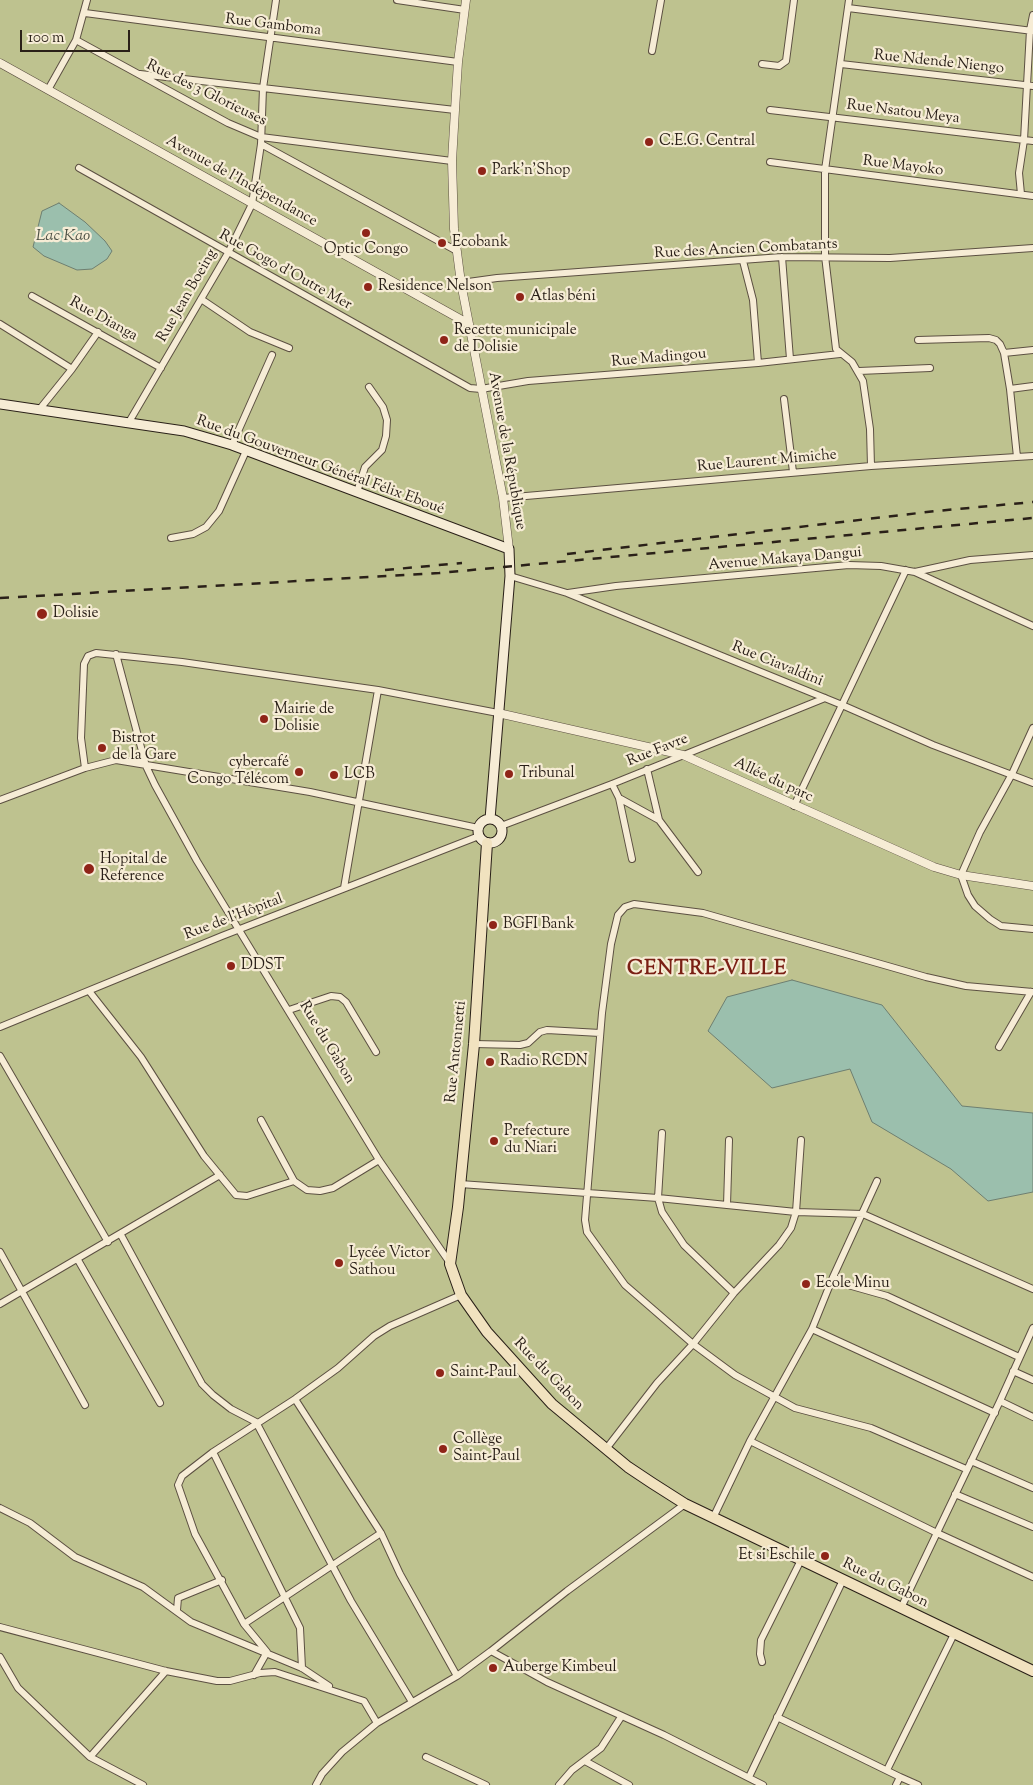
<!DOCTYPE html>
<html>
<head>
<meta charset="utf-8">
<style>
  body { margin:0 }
  #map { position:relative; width:1033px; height:1785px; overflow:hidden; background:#f1e2bf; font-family:"Sorts Mill Goudy",serif }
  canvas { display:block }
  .scale { position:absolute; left:20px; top:30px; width:110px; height:22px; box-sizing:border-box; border:2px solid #2a2018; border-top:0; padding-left:6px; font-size:15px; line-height:18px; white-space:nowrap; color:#2a2018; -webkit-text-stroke:4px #f6ecd5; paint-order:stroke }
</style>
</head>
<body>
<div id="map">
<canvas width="1033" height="1785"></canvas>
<div class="scale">100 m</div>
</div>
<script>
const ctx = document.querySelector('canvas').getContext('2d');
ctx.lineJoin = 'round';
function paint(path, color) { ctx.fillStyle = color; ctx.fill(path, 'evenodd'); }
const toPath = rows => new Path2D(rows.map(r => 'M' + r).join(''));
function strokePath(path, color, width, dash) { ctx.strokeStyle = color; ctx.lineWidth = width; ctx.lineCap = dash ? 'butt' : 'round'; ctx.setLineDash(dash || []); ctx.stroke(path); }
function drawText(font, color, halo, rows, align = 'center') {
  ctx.font = font + ' "Sorts Mill Goudy",serif'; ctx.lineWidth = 4.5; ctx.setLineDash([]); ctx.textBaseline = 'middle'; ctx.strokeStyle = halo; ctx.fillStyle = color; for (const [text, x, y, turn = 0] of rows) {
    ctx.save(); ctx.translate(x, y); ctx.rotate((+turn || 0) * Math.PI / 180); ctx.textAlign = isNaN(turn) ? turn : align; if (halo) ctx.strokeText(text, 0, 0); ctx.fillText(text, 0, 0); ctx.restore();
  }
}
const green = toPath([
  [0,0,1033,0,1033,1785,0,1785]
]);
const water = toPath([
  [59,203,85,222,105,241,112,251,107,259,92,269,77,270,44,256,33,247,42,211,59,203],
  [792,980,882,1005,962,1106,1033,1113,1033,1192,988,1201,951,1169,872,1122,850,1069,772,1088,708,1031,727,997,792,980]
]);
const minor = toPath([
  [397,0,465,10],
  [849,0,825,170,825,256,836,349,852,362,863,381,870,429,871,466],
  [848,8,1033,31],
  [85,13,458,62],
  [76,40,228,123,261,137,452,161],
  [652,51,661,0],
  [762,64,779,66,786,61,794,0],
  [841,64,1033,86],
  [140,74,455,110],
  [49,88,76,40,87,0],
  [770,110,1033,141],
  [261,144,457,251],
  [770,162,1033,196],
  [79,168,470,388,481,389,528,381,758,363,840,354],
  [1021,194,1019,173,1024,140,1030,30,1033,15],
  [782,257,790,359],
  [743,261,753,300,758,363],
  [461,283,497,278,782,257,890,258,1033,248],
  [32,296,161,368],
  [201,299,250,332,289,348],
  [0,324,72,369],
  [918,340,989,338,996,340,1000,344,1004,353],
  [859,371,930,368],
  [1010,389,1033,386],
  [784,399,793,472],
  [39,410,72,369,98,332],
  [129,422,228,253,252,204,261,144,263,88,276,0],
  [232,445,272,355],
  [1017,457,1010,389,1004,353,1033,350],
  [357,492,365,467,382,450,386,436,387,420,383,407,369,387],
  [503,498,871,466,1033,456],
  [171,538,193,534,206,527,219,511,246,451],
  [915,572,1033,626],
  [510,576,567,593,842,705,933,745,1033,783],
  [568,593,616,586,849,565,881,566,915,572,970,560,1033,555],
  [116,654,146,766,155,785,197,861,379,1160,450,1263],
  [1033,728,1012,774,980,832,961,875,968,895,975,906,990,919,1001,926,1033,929],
  [85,768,81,738,84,664,88,656,96,653,182,662,378,690,498,713],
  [647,769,659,820,698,872],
  [612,784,619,798,659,820],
  [619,798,632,859],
  [0,800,85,768,116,760,310,792,478,828],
  [794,806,906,570],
  [501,826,612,784,825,698],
  [344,888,378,690],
  [89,991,141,1057,204,1156,236,1195,247,1196,294,1181,307,1190,320,1191,333,1188,379,1160],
  [289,1010,331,996,340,997,346,1002,376,1052],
  [0,1027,222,936,479,836],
  [474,1044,520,1045,528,1043,540,1032,547,1030,600,1033],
  [999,1047,1031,992],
  [0,1056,108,1242],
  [261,1120,294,1181],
  [662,1133,658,1198,662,1212,684,1245,734,1293],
  [801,1140,796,1212,791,1228,779,1245,734,1293,693,1344,735,1375,795,1408,871,1428,966,1469],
  [460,1184,658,1198,796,1212,863,1214,1033,1289],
  [727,1205,729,1140],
  [121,1235,202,1384,213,1395,231,1409,256,1422,351,1601,412,1702],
  [0,1252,85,1405],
  [78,1260,160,1403],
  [833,1277,848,1285,887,1296,1019,1357],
  [0,1304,220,1175],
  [812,1329,995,1413],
  [1013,1371,1033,1380],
  [295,1399,381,1533,400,1574,457,1676],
  [1000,1401,1033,1417],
  [750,1441,937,1533,1033,1577],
  [606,1449,657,1383,693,1344,625,1285,587,1232,585,1220,602,1013,611,944,618,915,625,907,634,904,703,913,926,977,966,986,1033,992],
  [213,1452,300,1628,302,1668],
  [971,1461,1033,1488],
  [955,1494,1033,1527],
  [0,1508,30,1523,75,1557,143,1587,191,1622,302,1668,329,1686],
  [713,1518,750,1441,812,1329,833,1277,877,1181],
  [901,1608,1000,1401,1033,1328],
  [177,1610,178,1598,222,1580],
  [244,1624,195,1534,178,1485,182,1476,213,1452,295,1399,338,1368,374,1336,390,1326,461,1295],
  [0,1627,166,1671,217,1681,230,1681,260,1673,275,1672,364,1701,377,1723,457,1676,491,1651,547,1682,664,1735,763,1785],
  [491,1651,567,1591,685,1504],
  [0,1657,18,1688,90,1757,143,1785],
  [762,1662,760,1654,761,1640,801,1560],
  [254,1675,267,1652,244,1624,381,1533],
  [777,1717,900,1777],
  [90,1757,166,1671],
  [426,1757,486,1785],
  [585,1761,629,1785],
  [887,1770,954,1634],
  [749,1777,843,1580],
  [316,1785,322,1774,342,1752,377,1723],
  [559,1785,572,1770,601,1748,621,1717],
  [896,1785,900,1777,918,1785]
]);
const tertiary = toPath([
  [466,0,458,62,455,110,452,161,454,229,461,283,503,498,509,549],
  [0,63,469,324],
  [498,713,683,755,934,867,961,875,1033,886]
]);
const secondary = toPath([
  [0,404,184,431,232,445,509,549,510,576,490,819],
  '478 831a12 12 0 1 1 24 0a12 12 0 1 1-24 0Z'
]);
const trunk = toPath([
  [487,843,474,1044,458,1207,450,1264,461,1295,487,1332,552,1404,628,1467,652,1483,685,1504,1033,1671]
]);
const rail = toPath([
  [567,554,936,511,1033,502],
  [385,570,462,563],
  [0,598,439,573,1033,518]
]);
const markers = [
  [649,142,5,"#8f2418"],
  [482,171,5,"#8f2418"],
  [366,233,5,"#8f2418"],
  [442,243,5,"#8f2418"],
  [368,287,5,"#8f2418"],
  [520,297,5,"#8f2418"],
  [444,340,5,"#8f2418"],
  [42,614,6,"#8f2418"],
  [264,719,5,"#8f2418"],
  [102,748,5,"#8f2418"],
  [299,772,5,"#8f2418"],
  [509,774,5,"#8f2418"],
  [334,775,5,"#8f2418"],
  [89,869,6,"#8f2418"],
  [493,925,5,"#8f2418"],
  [231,966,5,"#8f2418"],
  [490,1062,5,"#8f2418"],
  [494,1141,5,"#8f2418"],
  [339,1263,5,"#8f2418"],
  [806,1284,5,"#8f2418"],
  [440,1373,5,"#8f2418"],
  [443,1449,5,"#8f2418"],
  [825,1556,5,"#8f2418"],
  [493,1668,5,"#8f2418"]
];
const streetNames = [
  ["Rue Gamboma",273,26,7],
  ["Rue Ndende Niengo",939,63,6],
  ["Rue des 3 Glorieuses",206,94,26],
  ["Rue Nsatou Meya",903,113,7],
  ["Rue Mayoko",903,167,7],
  ["Avenue de l'Indépendance",241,182,29],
  ["Rue des Ancien Combatants",746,250,-3],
  ["Rue Gogo d'Outre Mer",285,271,29],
  ["Rue Jean Boeing",188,296,-60],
  ["Rue Dianga",103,320,29],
  ["Rue Madingou",659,359,-5],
  ["Avenue de la République",506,451,80],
  ["Rue Laurent Mimiche",767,462,-5],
  ["Rue du Gouverneur Général Félix Eboué",320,466,20],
  ["Avenue Makaya Dangui",785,560,-5],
  ["Rue Ciavaldini",777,665,22],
  ["Rue Favre",658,751,-22],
  ["Allée du parc",773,781,25],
  ["Rue de l'Hôpital",234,918,-21],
  ["Rue du Gabon",326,1043,59],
  ["Rue Antonnetti",457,1052,-84],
  ["Rue du Gabon",548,1375,46],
  ["Rue du Gabon",885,1584,26]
];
const poiNames = [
  ["C.E.G. Central",659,142],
  ["Park'n'Shop",492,171],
  ["Ecobank",452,243],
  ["Optic Congo",366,250,"center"],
  ["Residence Nelson",378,287],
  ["Atlas béni",530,297],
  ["Recette municipale",454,331],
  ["de Dolisie",454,348],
  ["Dolisie",53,614],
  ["Mairie de",274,710],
  ["Dolisie",274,727],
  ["Bistrot",112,739],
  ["de la Gare",112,756],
  ["cybercafé",289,763,"right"],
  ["Congo Télécom",289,780,"right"],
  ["Tribunal",519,774],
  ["LCB",344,775],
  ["Hopital de",100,860],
  ["Reference",100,877],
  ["BGFI Bank",503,925],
  ["DDST",241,966],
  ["Radio RCDN",500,1062],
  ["Prefecture",504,1132],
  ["du Niari",504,1149],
  ["Lycée Victor",349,1254],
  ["Sathou",349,1271],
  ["Ecole Minu",816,1284],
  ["Saint-Paul",450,1373],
  ["Collège",453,1440],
  ["Saint-Paul",453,1457],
  ["Et si Eschile",815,1556,"right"],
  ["Auberge Kimbeul",503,1668]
];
const waterNames = [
  ["Lac Kao",63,237]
];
const districtNames = [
  ["CENTRE-VILLE",707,971]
];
paint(green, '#bec28f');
paint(water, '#9bbfad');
strokePath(water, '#6e7f71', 1);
strokePath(minor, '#5c5042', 8);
strokePath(tertiary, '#5c5042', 9);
strokePath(secondary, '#2a2018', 11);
strokePath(trunk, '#2a2018', 12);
strokePath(minor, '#f6ecd5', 6);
strokePath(tertiary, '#f6ecd5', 8);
strokePath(secondary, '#f6ecd5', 9);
strokePath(trunk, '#f1e2bf', 10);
strokePath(rail, '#2a2018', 2.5, [9, 9]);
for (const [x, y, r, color] of markers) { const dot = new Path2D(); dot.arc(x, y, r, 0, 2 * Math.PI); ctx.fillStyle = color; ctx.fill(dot); strokePath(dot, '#f6ecd5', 2); }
drawText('15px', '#2a2018', '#f6ecd5', streetNames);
drawText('15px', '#2a2018', '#f6ecd5', poiNames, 'left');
drawText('italic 16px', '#4c5045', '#f6ecd5', waterNames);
ctx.letterSpacing = '1px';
drawText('bold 20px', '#7a1f14', '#f6ecd5', districtNames);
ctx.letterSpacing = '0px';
</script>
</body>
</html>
